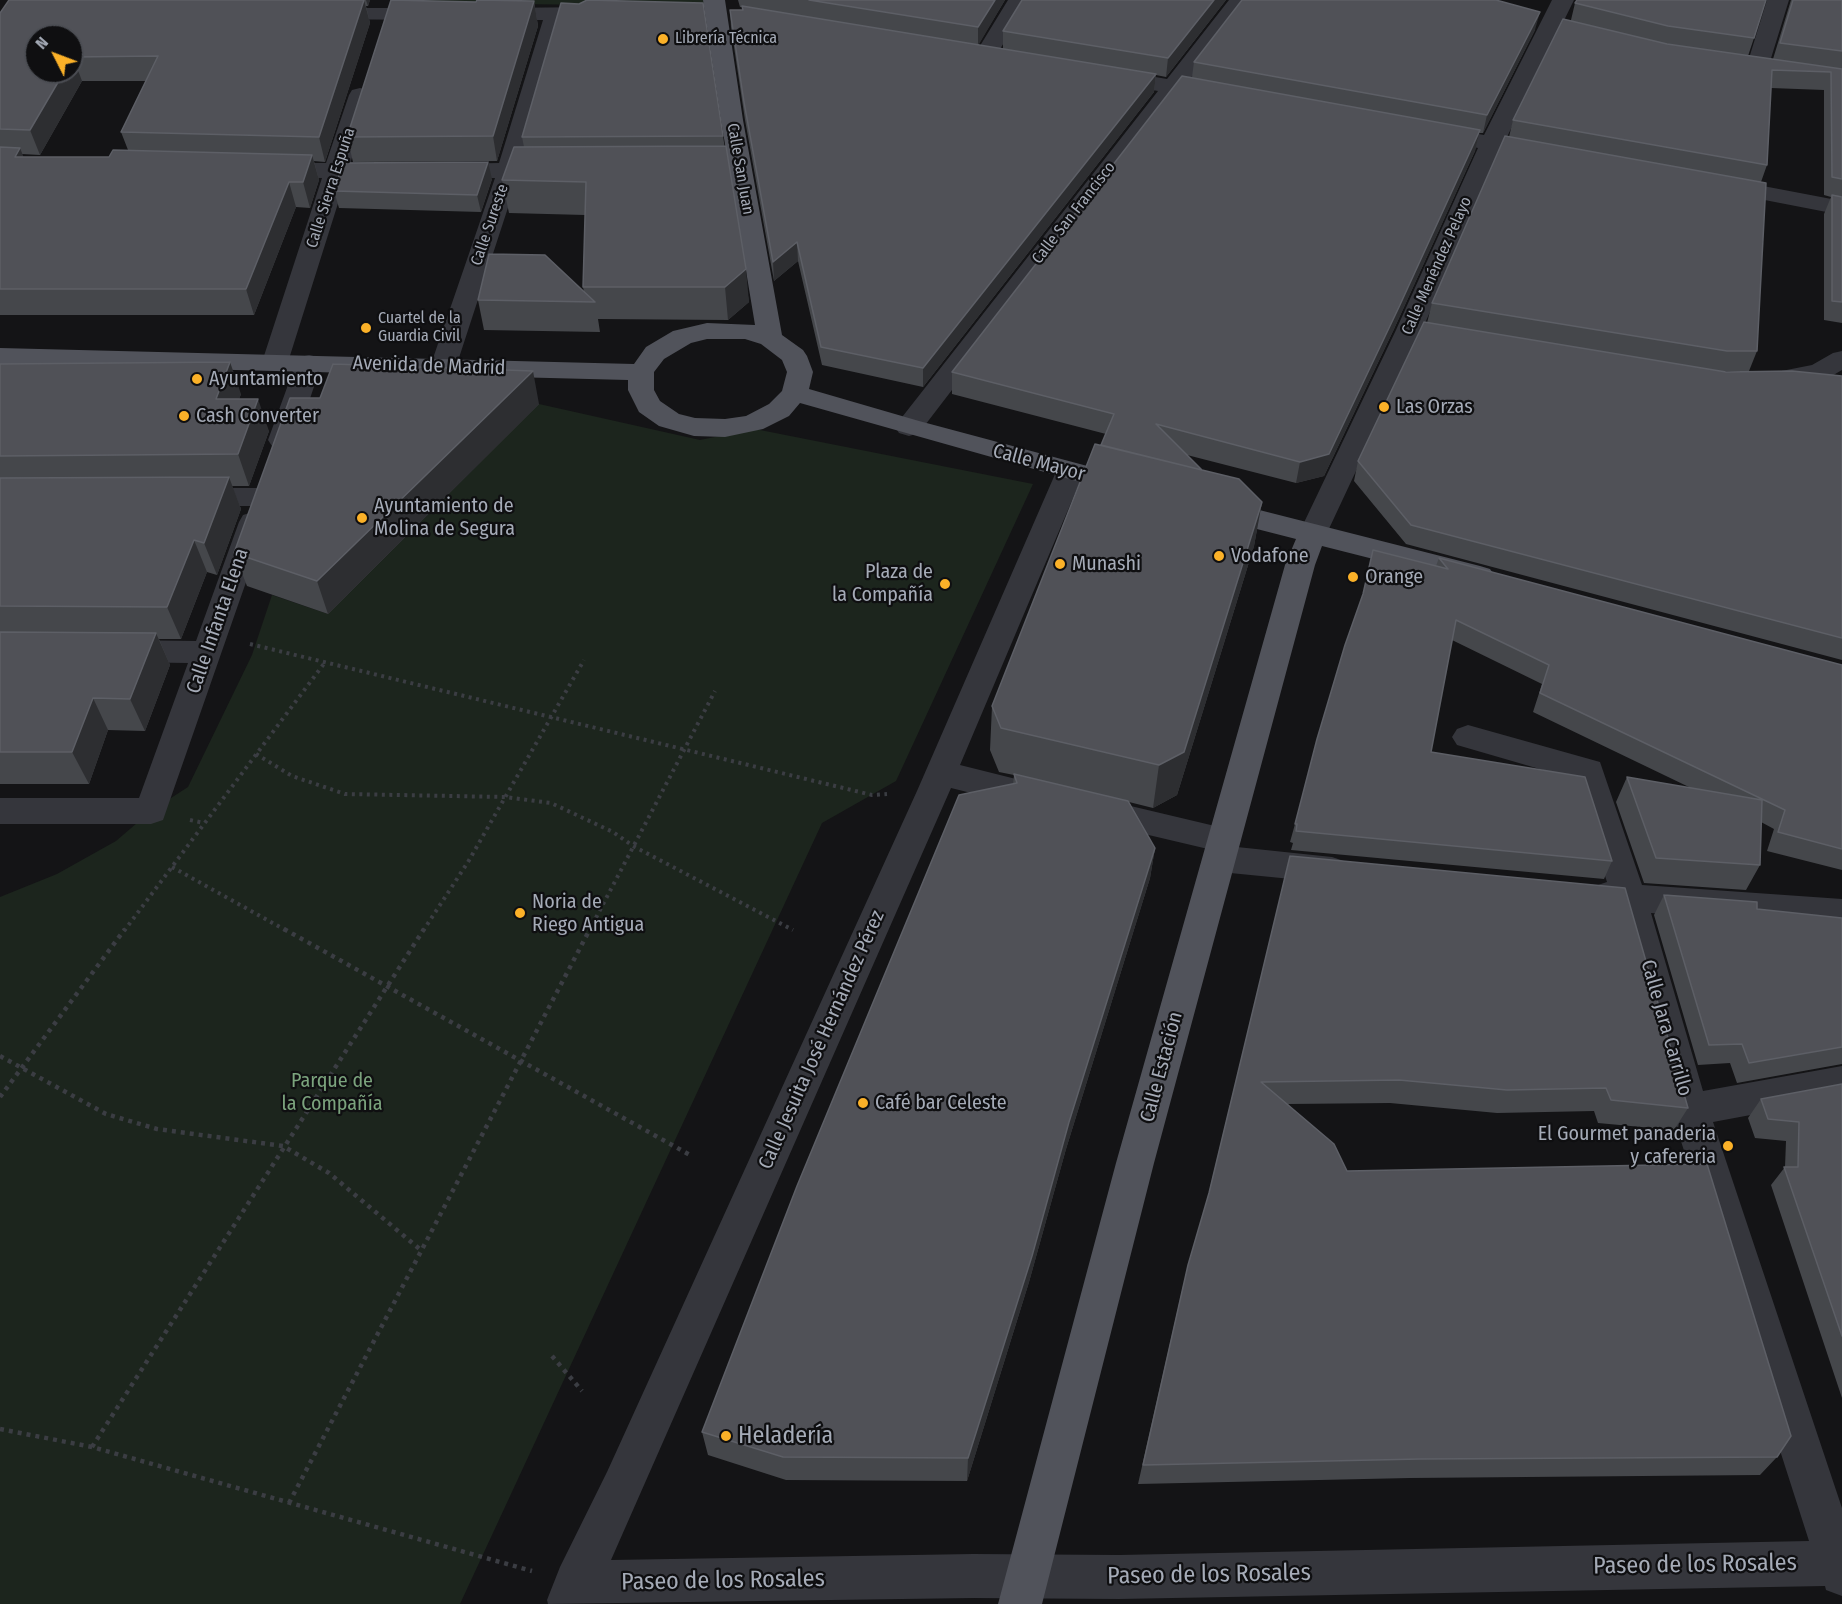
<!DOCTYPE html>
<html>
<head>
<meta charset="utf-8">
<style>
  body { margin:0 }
  #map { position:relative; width:1842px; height:1604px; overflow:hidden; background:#141416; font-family:"Fira Sans Condensed",sans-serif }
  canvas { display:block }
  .north { position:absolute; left:24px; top:24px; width:60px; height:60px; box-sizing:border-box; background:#0f0f11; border:2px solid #4b4d53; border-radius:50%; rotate:312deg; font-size:16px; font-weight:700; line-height:24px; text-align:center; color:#a5abb7 }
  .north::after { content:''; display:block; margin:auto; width:21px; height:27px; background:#fbb128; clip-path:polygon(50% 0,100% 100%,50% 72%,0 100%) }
</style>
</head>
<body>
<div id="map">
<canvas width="1842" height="1604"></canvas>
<div class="north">N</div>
</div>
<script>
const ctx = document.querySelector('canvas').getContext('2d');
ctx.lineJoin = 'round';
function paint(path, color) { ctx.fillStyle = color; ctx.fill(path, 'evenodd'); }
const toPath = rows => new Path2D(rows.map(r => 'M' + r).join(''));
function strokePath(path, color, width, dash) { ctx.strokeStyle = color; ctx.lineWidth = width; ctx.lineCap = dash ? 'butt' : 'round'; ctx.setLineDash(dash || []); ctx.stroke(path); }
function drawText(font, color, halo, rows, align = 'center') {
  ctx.font = font + ' "Fira Sans Condensed",sans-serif'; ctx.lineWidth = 4.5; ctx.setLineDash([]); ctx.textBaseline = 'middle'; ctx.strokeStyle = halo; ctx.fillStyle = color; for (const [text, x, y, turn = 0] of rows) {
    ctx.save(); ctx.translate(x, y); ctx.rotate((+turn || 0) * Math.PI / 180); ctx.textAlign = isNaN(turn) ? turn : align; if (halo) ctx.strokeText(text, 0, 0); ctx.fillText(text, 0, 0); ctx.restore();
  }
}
const green = toPath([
  [413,0,707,0,708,6,411,3],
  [539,404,700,440,755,429,1033,484,896,781,822,823,460,1604,0,1604,0,897,57,874,116,841,151,811,188,787,252,655,272,595,328,614]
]);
const pathFar1 = toPath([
  [250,644,872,795,887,794],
  [256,754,292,776,345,794,505,797,551,803,613,832,633,846,793,930],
  [190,820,204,823],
  [172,867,287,931],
  [124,931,326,661],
  [423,931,468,862,584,660],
  [589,931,715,691]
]);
const path = toPath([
  [284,929,690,1155],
  [0,1056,106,1114,157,1129,283,1146,329,1173,422,1251],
  [0,1097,125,929],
  [552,1356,582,1391],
  [0,1429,92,1447,532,1571],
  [92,1447,424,929],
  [289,1503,590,929]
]);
const minor = toPath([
  [1008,0,1030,0,994,59,986,61,978,59,975,54,1008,0],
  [1229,0,1251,0,1187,83,1226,90,1229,95,1226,100,1218,102,1178,95,919,433,909,436,899,433,895,427,899,421,1158,91,1101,81,1098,76,1101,71,1109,69,1167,79,1229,0],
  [1552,0,1574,0,1506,139,1554,148,1558,153,1554,158,1546,160,1500,152,1422,330,1327,533,1323,540,1313,543,1303,540,1299,533,1396,330,1478,148,1426,138,1422,133,1426,128,1434,126,1484,135,1552,0],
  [1767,0,1789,0,1768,68,1765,73,1757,75,1749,73,1746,68,1767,0],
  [601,7,609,8,612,13,609,18,564,20,523,163,549,163,557,165,561,170,557,175,549,177,518,177,456,367,452,373,443,375,434,373,430,367,495,178,445,178,437,176,433,171,437,166,445,164,499,163,543,20,491,20,483,19,480,14,483,9,491,8,601,7],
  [323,8,430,8,438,9,441,14,438,19,430,20,315,19,312,14,315,9,323,8],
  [360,88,368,90,371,95,350,164,384,164,392,166,396,171,392,176,384,178,346,178,288,362,284,368,275,370,266,368,262,362,322,178,271,177,263,175,259,170,263,165,271,163,326,163,349,95,352,90,360,88],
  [1721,178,1842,201,1842,215,1713,190,1709,185,1713,180,1721,178],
  [1842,351,1842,370,1830,377,1780,389,1761,387,1757,381,1761,375,1812,365,1833,353,1842,351],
  [309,355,318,357,322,363,296,440,292,446,282,449,272,446,268,440,296,363,300,357,309,355],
  [1070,463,1080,466,1084,472,960,765,1056,789,1060,798,1056,807,1044,811,951,788,611,1560,973,1554,1119,1555,1809,1541,1671,1110,1615,910,1595,906,1590,896,1595,886,1607,882,1574,779,1457,745,1452,737,1457,729,1468,725,1600,762,1642,885,1842,899,1842,927,1651,913,1703,1091,1842,1066,1842,1098,1713,1122,1842,1508,1842,1596,1826,1590,1825,1586,1119,1599,973,1598,548,1604,547,1600,560,1567,607,1472,917,791,1056,472,1060,466,1070,463],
  [191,488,262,488,272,490,276,497,272,504,262,506,191,506,181,504,177,497,181,490,191,488],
  [253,512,263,515,267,522,163,820,151,824,0,824,0,798,139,798,188,663,119,662,108,659,104,651,108,643,119,640,196,641,239,522,243,515,253,512],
  [1097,798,1236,831,1241,840,1237,847,1332,857,1344,861,1349,870,1344,879,1332,883,1220,872,1208,868,1203,859,1208,849,1085,820,1080,811,1085,802,1097,798]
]);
const major = toPath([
  [703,0,725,0,743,120,782,335,803,350,807,356,813,372,809,389,919,421,1136,479,1140,486,1136,493,1126,495,800,403,789,416,763,429,725,437,694,436,659,426,639,412,628,390,628,380,0,364,0,348,634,364,646,347,673,331,707,323,755,325,721,120,703,0],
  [707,339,745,339,761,344,782,360,787,372,782,391,769,404,746,416,725,419,695,418,679,414,660,401,654,390,654,372,664,359,691,343,707,339],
  [1216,499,1480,566,1490,569,1495,576,1490,583,1480,586,1322,546,1315,565,1154,1163,1042,1604,998,1604,1116,1163,1285,565,1296,539,1206,516,1202,509,1206,502,1216,499]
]);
const wall = toPath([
  [9,0,370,0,368,6,366,6,370,23,325,162,314,161,319,180,310,208,296,207,254,315,0,315,0,13],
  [82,81,146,81,121,132,128,150,109,157,23,157,22,154,40,155],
  [738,0,1005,0,978,45,1003,49,1003,31,1226,0,1166,77,1156,75,1154,92,923,387,822,365,798,261,774,281,745,120,731,27,730,10,742,10,742,7,740,7],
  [1791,0,1842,0,1842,323,1824,320,1824,214,1831,197,1824,195,1824,90,1771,88,1767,165,1761,182,1757,351,1749,371,1719,371,1726,372,1842,376,1842,660,1406,544,1354,481,1358,461,1427,323,1432,303,1509,137,1513,120,1571,20,1575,3,1754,38,1748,56,1773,59],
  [534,1,538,26,497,161,353,162,347,137,476,2],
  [1535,30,1483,133,1479,133,1475,151,1394,329,1324,476,1296,483,1187,455,1202,470,1262,502,1254,546,1177,795,1153,808,1129,802,1155,848,1150,878,1066,1149,1029,1282,967,1481,786,1480,708,1455,702,1432,1013,784,1014,775,999,772,990,750,992,706,1106,434,952,394,952,372,1192,77,1194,62],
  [723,136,749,302,728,320,598,319,600,332,484,330,478,300,584,292,583,287,585,215,509,213,502,180,524,147,522,137],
  [492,179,481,212,339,208,334,191],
  [0,364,241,394,239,399,269,431,249,486,232,486,241,509,217,575,207,572,181,639,159,639,170,665,145,731,108,730,89,784,0,784],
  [320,398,539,404,328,614,247,586,234,553],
  [1439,558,1842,665,1842,870,1767,851,1774,829,1761,822,1760,865,1746,890,1644,883,1616,802,1627,777,1691,788,1533,712,1542,684,1452,640,1431,752,1612,861,1604,879,1291,850,1293,843,1290,842,1295,824,1436,566],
  [1290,856,1688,1108,1674,1130,1598,1123,1594,1111,1497,1113,1390,1103,1288,1104,1347,1171,1777,1457,1760,1475,1410,1478,1138,1484,1183,1286,1208,1196],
  [1664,895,1757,909,1842,918,1842,1064,1737,1083,1730,1063,1698,1065,1654,915],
  [1842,1084,1842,1398,1771,1185,1785,1167,1786,1141,1755,1138,1748,1118,1761,1099]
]);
const shadedWall = toPath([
  [364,0,370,23,325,162,319,137],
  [366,0,370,0,368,6],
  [995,0,1005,0,978,46,978,27],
  [1214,0,1226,0,1166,77,1168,58],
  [534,1,538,26,497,161,493,136],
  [1540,12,1535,30,1483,133,1487,115],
  [73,57,82,81,40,155,30,130,64,72,72,72,72,58],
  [1156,74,1154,92,923,387,923,368],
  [1480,130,1475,151,1394,329,1324,476,1296,483,1300,462],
  [20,148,30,173,15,157],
  [312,155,319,180,310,208,303,182],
  [488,162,492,179,481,212,477,195],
  [289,182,296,207,254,315,246,289],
  [797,242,798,261,774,281,773,262],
  [746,269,749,302,728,320,725,287],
  [230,362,241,394,228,431,216,399],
  [533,371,539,404,328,614,317,581],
  [258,399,269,431,249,486,238,454],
  [229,477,241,509,217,575,204,543],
  [1262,502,1254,546,1177,795,1153,808,1159,765],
  [194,540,207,572,181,639,167,607],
  [156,633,170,665,145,731,130,699],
  [93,698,108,730,89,784,72,752],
  [1155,848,1150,878,1066,1149,1029,1282,967,1481,968,1458,1069,1122]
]);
const building = toPath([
  [9,0,364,0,319,137,121,132,158,56,73,57,72,58,72,36,36,36,36,72,64,72,30,130,0,129,0,13,9,0],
  [391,0,476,2,477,0,534,1,493,136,347,137,391,0],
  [587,0,703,3,723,136,522,137,561,3,579,4,587,0],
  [809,0,995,0,978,27,809,0],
  [1022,0,1214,0,1168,58,1003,31,1022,0],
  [1242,0,1496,0,1540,12,1487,115,1194,62,1242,0],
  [1577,0,1766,0,1754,38,1668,26,1575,3,1577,0],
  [1793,0,1842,0,1842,51,1780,43,1793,0],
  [742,6,1156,74,923,368,821,347,797,242,773,262,744,102,730,10,743,10,742,6],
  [1563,19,1667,44,1842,69,1842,179,1832,177,1831,72,1772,70,1767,165,1513,120,1563,19],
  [1182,76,1480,130,1399,307,1329,454,1300,462,1156,424,1202,470,1101,445,1114,414,952,372,1182,76],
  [1505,136,1766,183,1757,351,1727,351,1432,303,1505,136],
  [726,146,746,269,725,287,583,287,586,182,502,180,514,147,726,146],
  [0,147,20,148,15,157,109,157,113,150,312,155,303,182,289,182,246,289,0,289,0,147],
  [488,162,477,195,334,191,343,163,488,162],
  [1832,195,1842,197,1842,302,1832,301,1832,195],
  [489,254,545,255,595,302,478,300,489,254],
  [1424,322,1726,372,1792,371,1842,376,1842,638,1411,525,1358,461,1424,322],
  [230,362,216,399,258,399,238,454,0,456,0,364,230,362],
  [333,364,533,371,317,581,234,553,290,398,320,398,333,364],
  [1095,444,1239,479,1262,502,1184,752,1159,765,1001,728,992,706,1095,444],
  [229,477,204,543,194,540,167,607,0,606,0,478,229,477],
  [1373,550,1448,569,1439,558,1842,665,1842,849,1778,832,1785,810,1540,693,1549,665,1456,620,1431,752,1585,777,1612,861,1296,831,1297,824,1295,824,1317,739,1345,645,1363,594,1373,550],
  [0,632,156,633,130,699,93,698,72,752,0,752,0,632],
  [1014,774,1128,801,1155,848,1069,1122,1032,1256,968,1458,783,1457,702,1432,797,1186,959,795,1017,783,1014,774],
  [1627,777,1762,800,1760,865,1656,858,1627,777],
  [1290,856,1625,888,1688,1108,1611,1100,1606,1088,1507,1090,1399,1080,1261,1082,1334,1144,1347,1171,1707,1164,1791,1436,1777,1457,1420,1459,1143,1465,1188,1265,1209,1193,1290,856],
  [1664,895,1757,902,1757,909,1842,918,1842,1047,1749,1063,1742,1044,1709,1045,1664,895],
  [1842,1084,1842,1336,1784,1167,1798,1167,1799,1122,1768,1119,1761,1099,1842,1084]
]);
const markers = [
  [663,39,6,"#fbb128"],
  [366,328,6,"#fbb128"],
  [197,379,6,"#fbb128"],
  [1384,407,6,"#fbb128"],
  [184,416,6,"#fbb128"],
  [362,518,6,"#fbb128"],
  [1219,556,6,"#fbb128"],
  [1060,564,6,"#fbb128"],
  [1353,577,6,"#fbb128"],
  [945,584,6,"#fbb128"],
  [520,913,6,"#fbb128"],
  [863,1103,6,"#fbb128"],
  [1728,1146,6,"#fbb128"],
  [726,1436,6,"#fbb128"]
];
const farPoinames = [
  ["Librería Técnica",675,39],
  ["Cuartel de la",378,319],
  ["Guardia Civil",378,337]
];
const farStreetnames = [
  ["Calle San Juan",740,169,80],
  ["Calle Sierra Espuña",331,188,-72],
  ["Calle San Francisco",1074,213,-52],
  ["Calle Sureste",490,225,-71],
  ["Calle Menéndez Pelayo",1437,266,-66]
];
const streetNames = [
  ["Avenida de Madrid",429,366,2],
  ["Calle Mayor",1039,463,15],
  ["Calle Infanta Elena",218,621,-71],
  ["Calle Jara Carrillo",1666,1028,74],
  ["Calle Jesuita José Hernández Pérez",822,1040,-66],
  ["Calle Estación",1162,1067,-75]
];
const poiNames = [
  ["Ayuntamiento",209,379],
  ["Las Orzas",1396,407],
  ["Cash Converter",196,416],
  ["Ayuntamiento de",374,506],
  ["Molina de Segura",374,529],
  ["Vodafone",1231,556],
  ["Munashi",1072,564],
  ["Plaza de",933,572,"right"],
  ["la Compañía",933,595,"right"],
  ["Orange",1365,577],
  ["Noria de",532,902],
  ["Riego Antigua",532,925],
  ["Café bar Celeste",875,1103],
  ["El Gourmet panaderia",1716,1134,"right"],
  ["y cafereria",1716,1157,"right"]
];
const parkNames = [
  ["Parque de",332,1081],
  ["la Compañía",332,1104]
];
const nearPoinames = [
  ["Heladería",738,1436]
];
const nearStreetnames = [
  ["Paseo de los Rosales",1695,1565,-1],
  ["Paseo de los Rosales",1209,1575,-1],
  ["Paseo de los Rosales",723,1581,-1]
];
paint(green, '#1c251d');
strokePath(pathFar1, '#3b3d43', 4, [3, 4.5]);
strokePath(path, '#3b3d43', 4.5, [4, 5]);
paint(minor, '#35363c');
paint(major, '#51535b');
paint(wall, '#45474b');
paint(shadedWall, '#2d2e31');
paint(building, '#505157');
strokePath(building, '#5d5f66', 1.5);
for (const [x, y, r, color] of markers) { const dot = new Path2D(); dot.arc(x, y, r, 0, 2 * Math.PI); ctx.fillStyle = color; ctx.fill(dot); strokePath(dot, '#0f0f11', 2); }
drawText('16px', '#a5abb7', '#0f0f11', farPoinames, 'left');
drawText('16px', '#a5abb7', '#0f0f11', farStreetnames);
drawText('20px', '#a5abb7', '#0f0f11', streetNames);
drawText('20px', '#a5abb7', '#0f0f11', poiNames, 'left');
drawText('20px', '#7ba37d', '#0f0f11', parkNames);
drawText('24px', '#a5abb7', '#0f0f11', nearPoinames, 'left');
drawText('24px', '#a5abb7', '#0f0f11', nearStreetnames);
</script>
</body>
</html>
